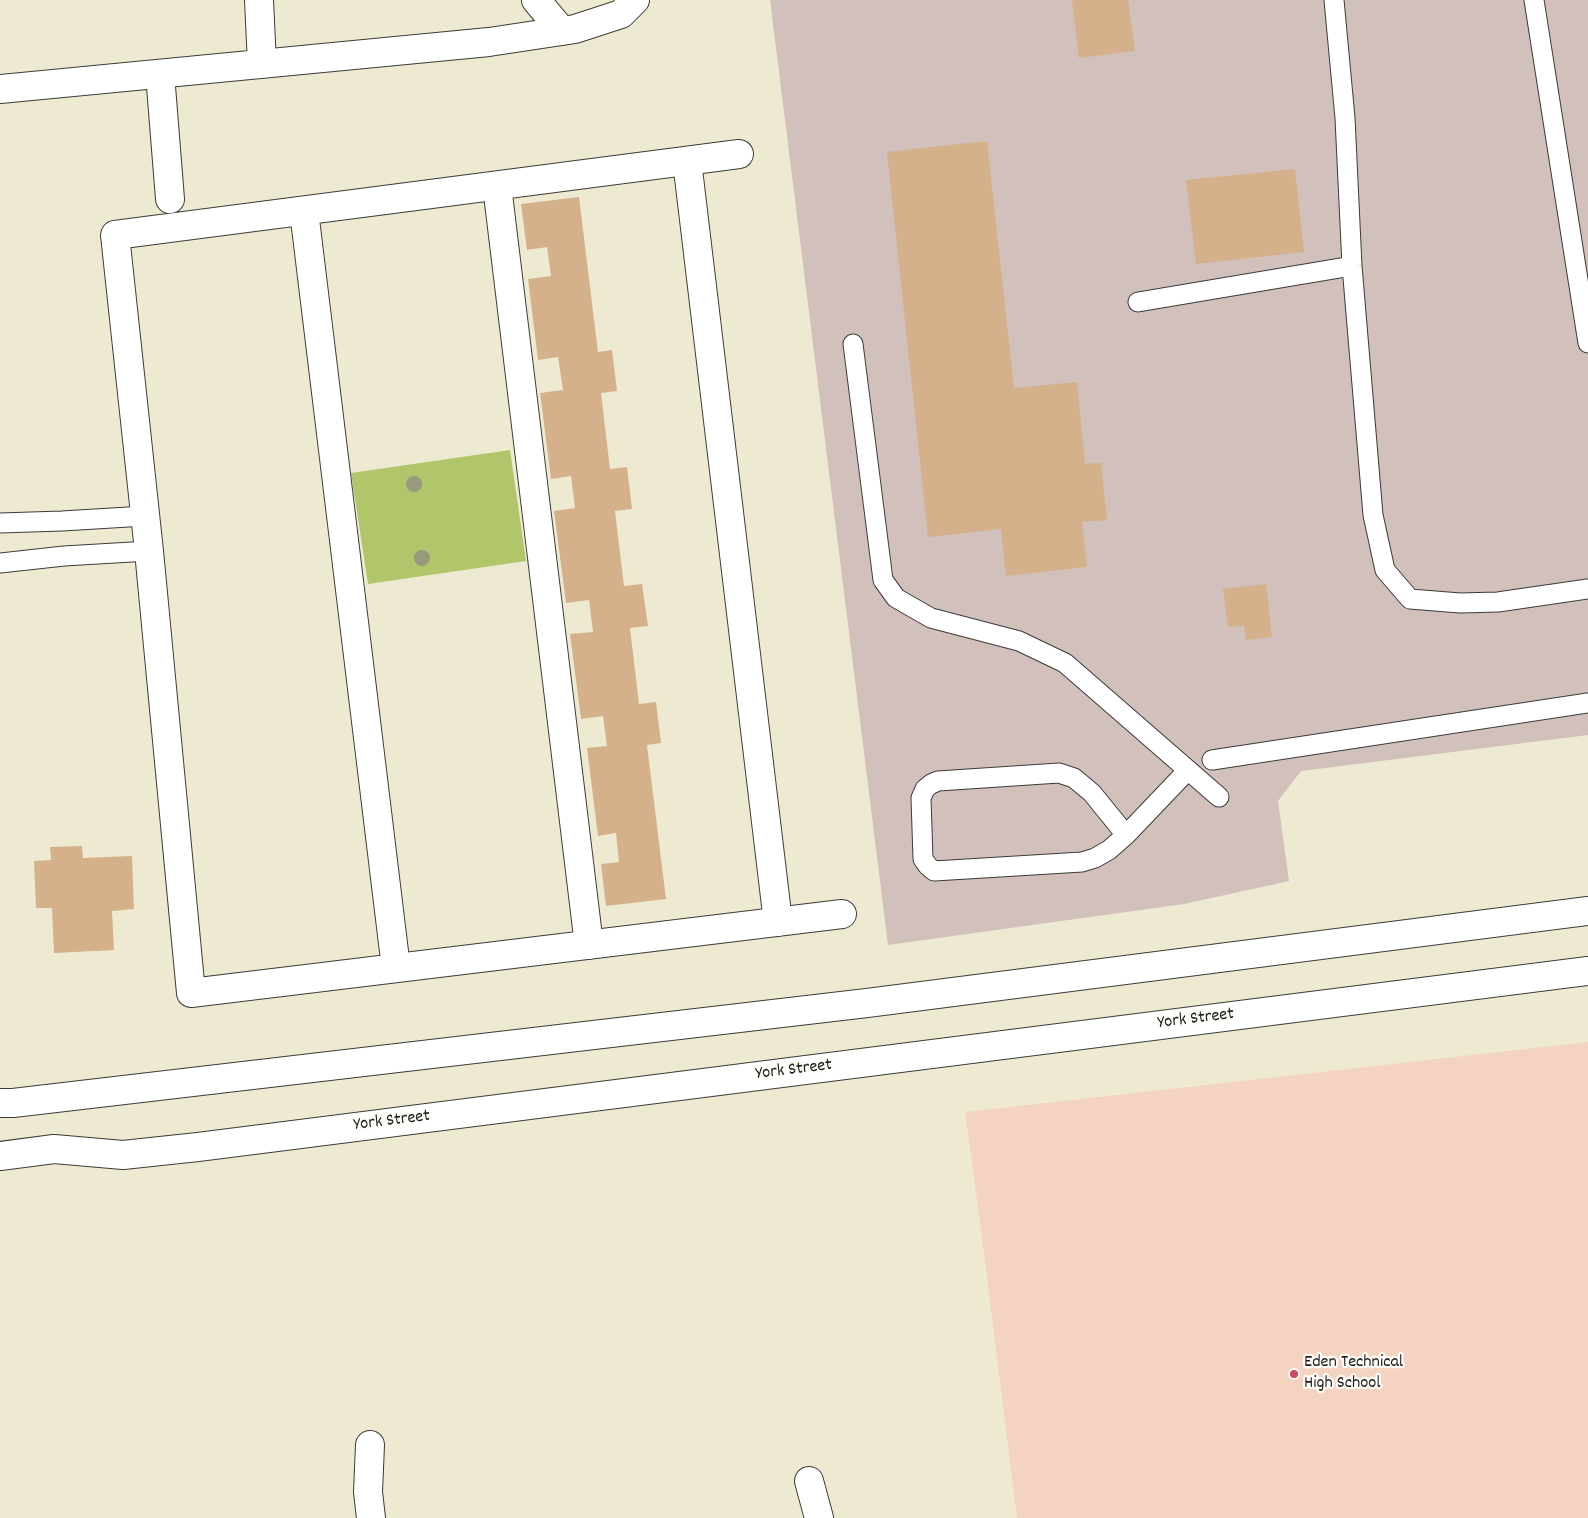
<!DOCTYPE html>
<html>
<head>
<meta charset="utf-8">
<style>
  body { margin:0 }
  canvas { display:block; background:#eeead1 }
</style>
</head>
<body>
<canvas width="1588" height="1518"></canvas>
<script>
const ctx = document.querySelector('canvas').getContext('2d');
ctx.lineJoin = 'round';
function paint(path, color) { ctx.fillStyle = color; ctx.fill(path, 'evenodd'); }
const toPath = rows => new Path2D(rows.map(r => 'M' + r).join(''));
function strokePath(path, color, width, dash) { ctx.strokeStyle = color; ctx.lineWidth = width; ctx.lineCap = dash ? 'butt' : 'round'; ctx.setLineDash(dash || []); ctx.stroke(path); }
function drawText(font, color, halo, rows, align = 'center') {
  ctx.font = font + ' Dekko,sans-serif'; ctx.lineWidth = 4.5; ctx.setLineDash([]); ctx.textBaseline = 'middle'; ctx.strokeStyle = halo; ctx.fillStyle = color; for (const [text, x, y, turn = 0] of rows) {
    ctx.save(); ctx.translate(x, y); ctx.rotate((+turn || 0) * Math.PI / 180); ctx.textAlign = isNaN(turn) ? turn : align; if (halo) ctx.strokeText(text, 0, 0); ctx.fillText(text, 0, 0); ctx.restore();
  }
}
const built = toPath([
  [1588,1042,1588,1518,1017,1518,981,1229,965,1112]
]);
const industrial = toPath([
  [770,0,1588,0,1588,735,1301,771,1278,801,1289,881,1184,904,888,945]
]);
const green = toPath([
  [510,450,526,561,368,584,351,473]
]);
const building = toPath([
  [1072,0,1128,0,1135,51,1079,58],
  [987,141,1014,388,1077,382,1085,464,1101,463,1107,520,1082,522,1087,567,1006,576,1001,529,928,537,887,152],
  [1295,169,1304,252,1196,264,1186,180],
  [579,197,598,352,612,350,617,391,601,393,610,469,627,467,632,509,615,511,624,586,642,584,648,626,630,628,639,704,656,702,661,743,647,745,666,899,606,906,601,864,619,862,616,833,598,836,587,748,607,746,603,716,581,719,570,634,593,632,589,600,566,603,554,511,575,508,571,476,551,479,540,393,563,390,558,357,538,360,528,279,551,276,547,247,527,250,521,204],
  [1266,584,1272,637,1246,640,1244,626,1228,627,1223,589],
  [82,846,83,858,132,856,134,909,112,911,114,950,54,953,52,908,36,908,34,861,51,860,50,847]
]);
const lane = toPath([
  [1334,0,1345,118,1352,266,1373,515,1385,570,1410,599,1460,603,1498,602,1588,589],
  [1534,0,1588,343],
  [1138,302,1352,266],
  [853,344,883,580,896,598,931,618,1019,641,1065,663,1219,797],
  [0,523,62,521,145,516],
  [0,563,64,556,149,551],
  [1212,760,1588,703],
  [1126,835,1092,793,1074,778,1059,773,938,781,931,784,925,789,921,798,923,859,928,866,934,871,1082,862,1095,858,1109,850,1126,835,1188,770]
]);
const street = toPath([
  [259,0,262,64],
  [536,0,562,31],
  [160,74,170,199],
  [0,89,489,42,575,29,621,14,635,0],
  [739,154,115,235,149,551,191,993,842,914],
  [687,161,778,922],
  [497,186,589,945],
  [304,211,396,968],
  [370,1445,368,1492,371,1518],
  [809,1481,819,1518]
]);
const secondary = toPath([
  [0,1103,13,1103,867,1003,1588,911],
  [0,1156,54,1149,123,1155,198,1147,1588,971]
]);
const trees = [
  [414,484],
  [422,558]
];
const markers = [
  [1294,1374,5,"#d1495b"]
];
const streetNames = [
  ["York Street",1196,1020,-7],
  ["York Street",794,1071,-7],
  ["York Street",392,1122,-7]
];
const poiNames = [
  ["Eden Technical",1304,1364],
  ["High School",1304,1385]
];
paint(built, '#f5d3c1');
paint(industrial, '#d1c0bc');
paint(green, '#b1c66a');
paint(building, '#d4b18a');
strokePath(lane, '#3c3b37', 21);
strokePath(street, '#3c3b37', 30);
strokePath(secondary, '#3c3b37', 30);
strokePath(lane, '#fff', 19);
strokePath(street, '#fff', 28);
strokePath(secondary, '#fff', 28);
ctx.fillStyle = '#979a7c';
for (const [x, y] of trees) { ctx.beginPath(); ctx.arc(x, y, 8, 0, 2 * Math.PI); ctx.fill(); }
for (const [x, y, r, color] of markers) { const dot = new Path2D(); dot.arc(x, y, r, 0, 2 * Math.PI); ctx.fillStyle = color; ctx.fill(dot); strokePath(dot, '#fdfcf7', 2); }
drawText('18px', '#1c1c1c', '#fdfcf7', streetNames);
drawText('18px', '#1c1c1c', '#fdfcf7', poiNames, 'left');
</script>
</body>
</html>
